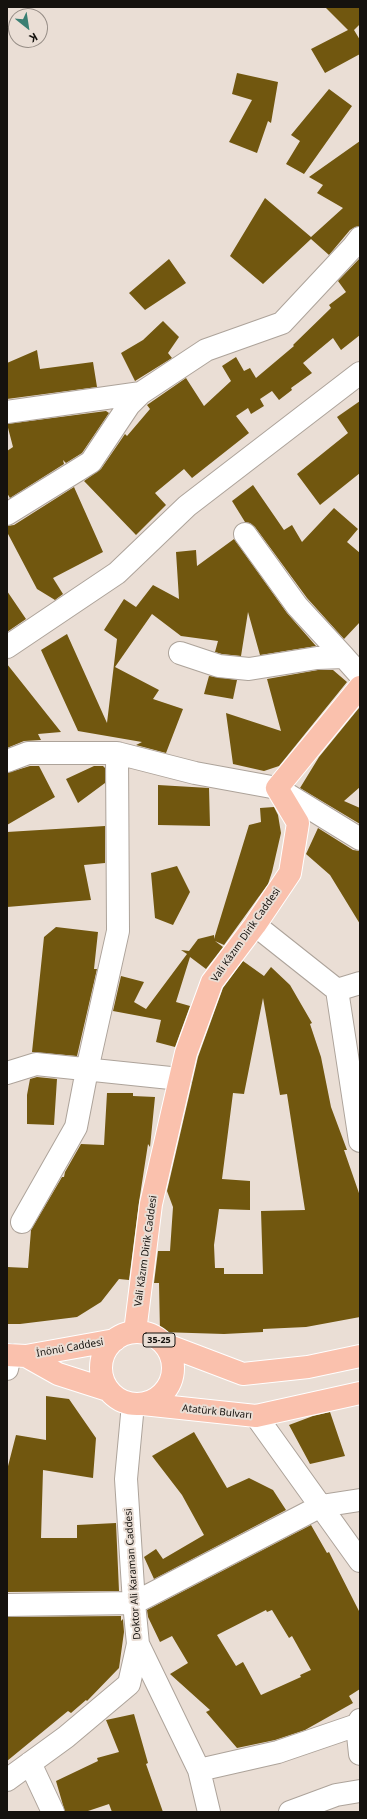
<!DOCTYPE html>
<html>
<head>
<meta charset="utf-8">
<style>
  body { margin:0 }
  #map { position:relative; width:367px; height:1819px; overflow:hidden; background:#eaded5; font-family:"Noto Sans",sans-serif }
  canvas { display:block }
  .frame { position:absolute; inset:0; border:8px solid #15120e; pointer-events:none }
  .north { position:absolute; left:8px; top:8px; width:40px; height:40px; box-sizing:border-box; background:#eaded5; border:1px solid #958c85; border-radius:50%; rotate:150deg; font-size:11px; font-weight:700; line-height:16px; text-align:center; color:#15120e }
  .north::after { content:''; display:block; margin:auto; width:14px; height:18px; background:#3a7f73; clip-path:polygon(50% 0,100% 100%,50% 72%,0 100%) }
</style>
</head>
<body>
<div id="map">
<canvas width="367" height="1819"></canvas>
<div class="frame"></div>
<div class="north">K</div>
</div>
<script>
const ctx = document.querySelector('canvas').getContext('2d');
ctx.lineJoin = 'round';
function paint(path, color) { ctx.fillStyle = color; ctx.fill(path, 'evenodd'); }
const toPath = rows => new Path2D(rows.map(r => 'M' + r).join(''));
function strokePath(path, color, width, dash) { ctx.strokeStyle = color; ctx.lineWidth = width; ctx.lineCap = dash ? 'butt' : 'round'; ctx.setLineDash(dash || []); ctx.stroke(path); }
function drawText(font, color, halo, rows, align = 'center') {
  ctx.font = font + ' "Noto Sans",sans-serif'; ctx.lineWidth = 4; ctx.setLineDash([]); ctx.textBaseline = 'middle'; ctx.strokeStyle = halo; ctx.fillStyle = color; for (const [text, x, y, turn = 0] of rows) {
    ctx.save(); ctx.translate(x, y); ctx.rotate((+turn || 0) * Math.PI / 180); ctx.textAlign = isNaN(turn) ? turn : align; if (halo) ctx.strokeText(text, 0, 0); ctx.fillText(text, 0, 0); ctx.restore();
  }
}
const building = toPath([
  [325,7,360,7,360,24,354,30,360,40,360,54,325,73,311,49,348,30],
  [237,73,278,82,271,123,268,121,257,153,229,142,252,100,232,94],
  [329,89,352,106,304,174,286,164,300,141,291,135],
  [360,141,360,226,355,227,350,230,329,255,311,239,263,284,230,256,265,198,311,237,343,208,317,193,323,185,309,177],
  [360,258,360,335,341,350,333,338,303,363,312,373,291,388,292,390,279,400,272,391,260,399,264,406,251,414,248,408,236,416,249,433,192,478,184,469,155,493,166,505,136,535,84,481,101,469,125,434,127,436,150,409,147,405,186,378,204,406,231,381,222,366,236,357,244,371,250,368,256,378,294,346,293,345,331,308,329,305,346,292,338,281],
  [169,259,186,283,145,310,129,293],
  [163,321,179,337,168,353,172,358,135,381,121,353,143,340],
  [37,350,40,369,93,362,97,387,7,399,7,363],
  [360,401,360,473,320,505,297,474,348,433,337,417],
  [106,411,109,413,82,453,66,463,63,460,64,464,10,498,7,493,7,451,13,447,7,424],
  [253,485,284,530,292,525,302,542,334,508,358,529,347,542,360,553,360,622,344,639,307,598,255,527,250,523,245,522,232,501],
  [74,487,103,552,53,578,63,594,55,600,37,589,7,532,7,526,14,525],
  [234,539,287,613,316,646,260,655,248,612,241,656,222,654,215,652,218,641,181,636,152,614,115,667,159,690,153,699,183,709,166,753,136,745,142,742,78,731,41,650,67,634,107,723,117,639,104,630,124,599,136,607,153,585,179,599,176,552,196,550,197,566],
  [7,591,26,619,7,632],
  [7,664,61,732,38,734,41,740,24,741,7,748],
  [318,670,333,670,347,682,279,766,264,771,233,764,226,713,281,731,267,679],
  [209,676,237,680,233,699,204,694],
  [359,708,360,787,344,801,360,808,360,824,300,788,319,757],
  [30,766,39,766,55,797,7,825,7,773],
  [94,766,103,766,105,768,105,783,78,803,66,779],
  [158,785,209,788,210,826,158,825],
  [274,807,278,815,281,833,272,872,268,884,224,945,215,941,223,947,206,969,190,957,176,1002,190,1006,175,1047,156,1042,161,1020,113,1011,121,976,144,982,134,1002,146,1009,187,954,181,950,189,951,198,939,214,935,214,939,249,825,261,822,260,808],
  [105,826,105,863,84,865,91,900,7,907,7,832],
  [318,828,353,850,360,851,360,924,330,875,306,854],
  [177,866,190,892,173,925,155,918,151,873],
  [56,927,98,932,94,969,97,969,77,1056,32,1052,44,937],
  [243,961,264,976,271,967,290,985,312,1023,310,1024,321,1057,331,1107,347,1150,344,1150,360,1196,360,1317,306,1327,263,1329,263,1332,224,1334,160,1332,159,1283,154,1283,158,1251,170,1251,173,1207,167,1191,198,1057,223,988],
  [263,998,280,1095,287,1094,305,1210,261,1211,263,1274,224,1274,224,1268,215,1268,214,1245,219,1209,250,1210,250,1181,222,1179,233,1093,244,1094],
  [37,1077,57,1079,54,1125,27,1124,27,1095,30,1079],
  [107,1093,133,1093,133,1096,155,1097,150,1147,148,1144,139,1202,129,1280,119,1279,101,1302,77,1317,20,1324,7,1324,7,1267,28,1268,31,1230,62,1177,64,1177,65,1172,81,1144,104,1145],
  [46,1396,69,1399,96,1438,93,1478,43,1470,41,1538,77,1538,77,1525,116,1523,119,1591,7,1592,7,1470,16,1435,46,1440],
  [330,1412,345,1456,310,1464,289,1425,313,1416],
  [194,1432,227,1488,249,1478,273,1490,286,1510,154,1579,144,1557,156,1549,163,1559,204,1535,182,1495,152,1456],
  [311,1525,327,1553,329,1552,360,1613,360,1689,349,1696,353,1703,305,1730,275,1740,237,1748,206,1712,210,1710,170,1674,188,1663,172,1636,160,1642,148,1617,147,1610],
  [266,1610,267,1612,272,1610,289,1638,292,1636,311,1670,300,1675,301,1677,261,1695,243,1662,236,1666,217,1635],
  [121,1616,121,1621,123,1619,124,1632,119,1668,87,1701,86,1700,71,1713,68,1711,7,1761,7,1617],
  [134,1714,148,1763,146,1764,163,1812,112,1812,109,1804,85,1812,65,1812,56,1781,98,1761,97,1758,119,1752,106,1720]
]);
const minor = toPath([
  [7,412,141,393,206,350,282,323,353,247,360,238],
  [7,514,91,462,129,405,141,393],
  [245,534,297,606,344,657],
  [7,647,117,573,187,506,360,373],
  [180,653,219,666,249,669,317,658,344,657,360,675],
  [7,761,28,753,117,753,195,773,277,788,360,839],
  [255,925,337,990,360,1141],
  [337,990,360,983],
  [7,1073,36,1064,180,1079],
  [22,1222,76,1127,87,1070,118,931,117,753],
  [7,1369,10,1355],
  [256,1416,360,1561],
  [7,1605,134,1603,321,1506,360,1500],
  [138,1644,199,1770,209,1812],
  [357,1725,360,1754],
  [30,1763,53,1812],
  [199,1770,278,1752,357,1725,360,1720],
  [7,1780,66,1737,129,1684,138,1644,134,1603,126,1479,133,1404],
  [290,1812,336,1795,360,1791]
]);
const major = toPath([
  [135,1332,151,1204,186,1053,212,982,255,925,290,873,298,823,277,788,360,687],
  '101 1368a36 36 0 1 1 72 0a36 36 0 1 1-72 0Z',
  [164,1344,243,1374,308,1367,360,1356],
  [7,1355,26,1356,115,1340],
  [26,1356,58,1374,108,1390],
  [143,1404,256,1416,360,1393]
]);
const shields = [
  [159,1340,32]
];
const shieldNames = [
  ["35-25",159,1340]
];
const streetNames = [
  ["Vali Kâzım Dirik Caddesi",246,935,-55],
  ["Vali Kâzım Dirik Caddesi",146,1251,-82],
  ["İnönü Caddesi",70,1348,-10],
  ["Atatürk Bulvarı",217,1412,6],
  ["Doktor Ali Karaman Caddesi",133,1574,-94]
];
paint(building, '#71570f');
strokePath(minor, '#ada39a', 24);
strokePath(major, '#fff', 24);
strokePath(minor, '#fff', 22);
strokePath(major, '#fac1ad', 22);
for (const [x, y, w] of shields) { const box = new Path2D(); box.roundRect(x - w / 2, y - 7, w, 14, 3); ctx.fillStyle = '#eaded5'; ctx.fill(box); strokePath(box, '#15120e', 1); }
drawText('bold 9px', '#15120e', null, shieldNames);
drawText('10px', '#15120e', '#eaded5', streetNames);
</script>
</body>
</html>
